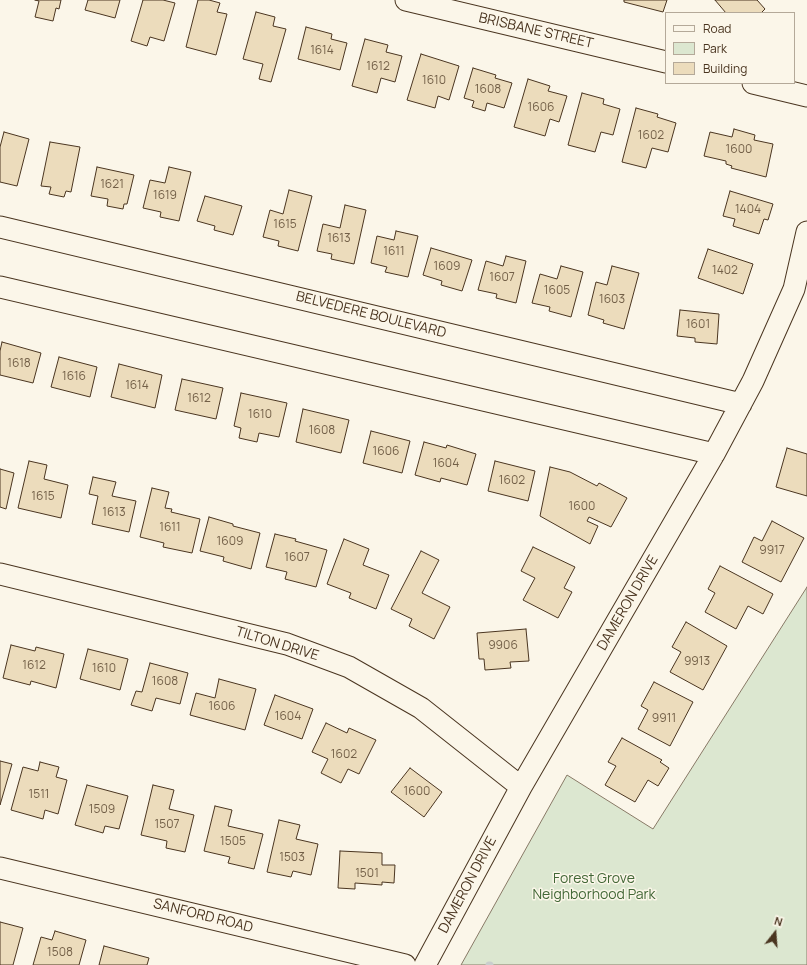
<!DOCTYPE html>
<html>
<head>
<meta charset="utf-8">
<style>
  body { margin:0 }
  #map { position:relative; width:807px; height:965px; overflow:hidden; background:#fbf6e9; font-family:Manrope,sans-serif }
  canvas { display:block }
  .legend { position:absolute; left:665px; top:12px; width:130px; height:72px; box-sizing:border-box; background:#fbf6e9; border:1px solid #b4a999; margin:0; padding:5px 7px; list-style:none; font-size:12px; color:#4a3520 }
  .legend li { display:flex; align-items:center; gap:8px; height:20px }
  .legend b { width:20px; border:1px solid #b4a999 }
  .north { position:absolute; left:755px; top:913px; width:40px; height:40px; -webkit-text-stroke:3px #fbf6e9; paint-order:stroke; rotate:17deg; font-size:11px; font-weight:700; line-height:16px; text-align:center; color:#4a3520 }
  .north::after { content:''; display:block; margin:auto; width:14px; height:18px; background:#4a3520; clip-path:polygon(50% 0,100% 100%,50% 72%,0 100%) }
</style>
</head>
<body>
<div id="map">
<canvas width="807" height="965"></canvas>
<ul class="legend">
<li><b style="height:5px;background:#fbf6e9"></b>Road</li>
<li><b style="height:11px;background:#dce7d0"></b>Park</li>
<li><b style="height:11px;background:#ecdcbc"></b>Building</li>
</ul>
<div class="north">N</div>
</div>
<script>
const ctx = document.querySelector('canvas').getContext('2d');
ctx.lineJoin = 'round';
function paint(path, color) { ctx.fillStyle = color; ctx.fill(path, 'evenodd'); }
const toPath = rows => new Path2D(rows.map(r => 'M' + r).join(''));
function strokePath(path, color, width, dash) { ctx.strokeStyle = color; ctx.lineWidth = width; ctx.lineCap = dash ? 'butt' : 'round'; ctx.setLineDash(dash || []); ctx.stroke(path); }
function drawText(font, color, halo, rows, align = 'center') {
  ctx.font = font + ' Manrope,sans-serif'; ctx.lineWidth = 3; ctx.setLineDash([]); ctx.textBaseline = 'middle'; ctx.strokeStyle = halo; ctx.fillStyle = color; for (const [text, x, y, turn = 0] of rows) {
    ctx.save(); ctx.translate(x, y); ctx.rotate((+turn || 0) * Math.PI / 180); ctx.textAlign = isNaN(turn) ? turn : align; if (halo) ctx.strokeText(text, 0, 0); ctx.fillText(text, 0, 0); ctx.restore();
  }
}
const green = toPath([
  [807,587,807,965,461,965,567,775,653,829,807,587]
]);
const stream = toPath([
  [489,965,490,965]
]);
const building = toPath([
  [35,0,61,0,59,9,56,8,53,21,35,17,39,1,35,0],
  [88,0,120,0,115,18,85,10,88,0],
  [143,0,163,0,175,3,164,41,150,37,147,46,131,41,143,0],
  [198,0,209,0,220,3,217,12,227,14,216,55,186,47,198,0],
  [624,0,667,0,663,12,624,2,624,0],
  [715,0,757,0,765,9,761,13,726,13,715,0],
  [256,12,275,17,273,26,286,29,271,82,259,79,263,64,243,59,256,12],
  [306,27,332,34,331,39,347,43,340,70,298,59,306,27],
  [365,39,388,45,386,52,402,56,395,82,381,78,377,93,352,86,365,39],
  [421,54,459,66,449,100,438,96,435,108,407,100,421,54],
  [473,68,496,75,495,78,512,83,504,108,487,103,485,111,472,107,474,101,464,98,473,68],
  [528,79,550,86,548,91,567,96,559,122,550,119,545,136,514,127,528,79],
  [582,93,604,99,603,104,620,109,613,135,601,132,595,152,568,145,582,93],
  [636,108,658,114,657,117,676,123,668,152,652,148,646,168,622,162,636,108],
  [734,129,755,135,754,140,773,144,766,177,731,168,732,166,726,164,726,161,704,156,710,132,732,137,734,129],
  [4,132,29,139,17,186,0,182,0,147,4,132],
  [50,142,80,147,71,192,66,191,64,197,49,194,51,187,41,186,50,142],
  [97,167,134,175,127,204,124,204,123,209,107,206,108,199,91,196,97,167],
  [169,167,191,172,179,221,160,217,161,212,143,208,150,180,165,183,169,167],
  [289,190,312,196,298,251,278,246,279,241,263,237,270,210,283,214,289,190],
  [730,191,773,204,768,220,764,219,759,234,733,226,735,219,723,216,730,191],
  [205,196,242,206,233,235,214,230,215,226,197,221,205,196],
  [345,205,366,210,354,264,331,259,332,254,317,251,323,224,340,228,345,205],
  [396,231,418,236,408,277,385,272,387,267,371,263,377,236,394,240,396,231],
  [431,248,472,260,462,291,441,285,442,281,423,275,431,248],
  [708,249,753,264,743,294,698,278,708,249],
  [506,256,526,261,516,303,496,298,497,294,478,290,486,261,503,266,506,256],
  [561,266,583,272,571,317,549,311,550,307,532,303,540,274,557,279,561,266],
  [612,266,639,273,624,329,603,323,604,320,588,315,596,282,607,285,612,266],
  [680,310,719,314,717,344,695,342,695,338,677,336,680,310],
  [2,342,41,353,33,383,0,375,0,351,2,342],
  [59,357,97,367,90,397,51,387,59,357],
  [119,364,162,375,155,408,111,397,119,364],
  [182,379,223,388,216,419,175,410,182,379],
  [241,393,287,403,279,437,259,433,257,442,239,438,241,428,234,426,241,393],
  [303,409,349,420,341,453,296,442,303,409],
  [371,431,410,441,402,473,363,463,371,431],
  [424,442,446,448,447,445,476,454,467,485,441,478,440,482,415,475,424,442],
  [787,448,807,454,807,496,776,487,787,448],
  [29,461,47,465,44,479,68,485,61,518,18,508,29,461],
  [495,461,535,471,528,501,488,491,495,461],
  [550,467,570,472,597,486,599,483,627,498,611,527,589,517,587,521,598,526,590,544,540,516,550,467],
  [0,469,14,473,6,509,0,507,0,469],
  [93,477,116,482,112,496,136,501,129,532,92,524,98,496,89,494,93,477],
  [152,488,169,492,165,508,172,509,171,512,200,519,192,553,163,547,164,543,140,537,152,488],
  [209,517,233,524,233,526,260,533,251,569,223,561,224,557,200,551,209,517],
  [772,521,804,538,781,582,742,562,754,537,762,541,772,521],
  [275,534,296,539,295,541,327,550,316,587,285,579,287,572,266,567,275,534],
  [344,539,369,549,363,565,389,575,376,609,349,598,351,593,327,584,344,539],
  [533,547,575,567,564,588,572,592,558,618,523,600,535,578,521,571,533,547],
  [421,551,439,560,422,593,450,607,434,639,409,626,412,619,391,609,421,551],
  [720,566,773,594,763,614,748,606,736,629,705,612,715,593,708,589,720,566],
  [686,622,727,646,703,690,670,672,681,652,672,647,686,622],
  [526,629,529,661,510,662,511,668,485,670,484,659,479,659,477,633,526,629],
  [11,645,35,651,36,647,64,654,56,688,31,681,30,685,3,678,11,645],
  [88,649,128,659,120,690,80,679,88,649],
  [150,663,188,673,180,704,156,698,152,711,131,705,136,691,142,692,150,663],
  [219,679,256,689,245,730,190,715,196,693,215,698,219,679],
  [654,682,693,702,670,746,638,729,648,710,641,706,654,682],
  [275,695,313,709,302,739,264,725,275,695],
  [326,723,347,733,349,728,376,740,359,774,348,769,341,783,321,773,328,759,312,752,326,723],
  [622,738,662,760,660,762,669,768,658,786,648,780,635,802,605,785,616,766,608,762,622,738],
  [0,761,12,764,0,805,0,761],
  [40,762,59,767,56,777,67,780,58,814,45,810,43,819,11,810,23,767,38,771,40,762],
  [410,768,442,792,424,817,391,792,410,768],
  [87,785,128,796,119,829,105,826,103,833,75,825,87,785],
  [153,785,174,790,169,809,194,815,185,852,166,848,167,841,141,835,153,785],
  [215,806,232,810,228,826,263,834,254,869,228,863,230,857,204,851,215,806],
  [279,820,300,825,296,839,318,844,311,875,293,871,291,877,267,872,279,820],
  [340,851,382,853,382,865,395,865,394,883,382,882,382,885,355,883,355,889,338,888,340,851],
  [0,922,23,928,13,965,0,965,0,922],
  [55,931,86,940,79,965,33,965,41,937,52,940,55,931],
  [104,946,149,958,147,965,99,965,104,946]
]);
const minor = toPath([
  [406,0,666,62],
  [753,83,807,96],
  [0,227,741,404],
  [0,287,714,454],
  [0,574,287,644,349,667,421,708,521,787],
  [0,868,405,965],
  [425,965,521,787,714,454,753,381,794,289,807,232]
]);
const numberNames = [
  ["1614",322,51],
  ["1612",378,67],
  ["1610",434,81],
  ["1608",488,90],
  ["1606",541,108],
  ["1602",651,136],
  ["1600",739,150],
  ["1621",112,185],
  ["1619",165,196],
  ["1404",748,210],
  ["1615",285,225],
  ["1613",339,239],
  ["1611",394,252],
  ["1609",447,267],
  ["1402",725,271],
  ["1607",502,278],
  ["1605",557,291],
  ["1603",612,300],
  ["1601",698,325],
  ["1618",19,364],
  ["1616",74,377],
  ["1614",137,386],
  ["1612",199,399],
  ["1610",260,415],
  ["1608",322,431],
  ["1606",386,452],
  ["1604",446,464],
  ["1602",512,481],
  ["1615",43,497],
  ["1600",582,507],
  ["1613",114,513],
  ["1611",170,528],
  ["1609",230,542],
  ["9917",772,551],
  ["1607",297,558],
  ["9906",503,646],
  ["9913",697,662],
  ["1612",34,666],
  ["1610",104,669],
  ["1608",165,682],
  ["1606",222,707],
  ["1604",288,717],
  ["9911",664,719],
  ["1602",344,755],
  ["1600",417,792],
  ["1511",39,795],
  ["1509",102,810],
  ["1507",167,825],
  ["1505",233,842],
  ["1503",292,858],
  ["1501",367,874],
  ["1508",60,953]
];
const streetNames = [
  ["BRISBANE STREET",536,31,13],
  ["BELVEDERE BOULEVARD",371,315,14],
  ["DAMERON DRIVE",628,603,-60],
  ["TILTON DRIVE",277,644,17],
  ["DAMERON DRIVE",468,885,-62],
  ["SANFORD ROAD",203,916,14]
];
const parkNames = [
  ["Forest Grove",594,879],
  ["Neighborhood Park",594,895]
];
paint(green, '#dce7d0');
strokePath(green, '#887966', 1);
strokePath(stream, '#c9cecd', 7);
paint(building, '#ecdcbc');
strokePath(building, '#4a3520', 1);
strokePath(minor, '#4a3520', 23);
strokePath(minor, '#fbf6e9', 21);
drawText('12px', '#725f47', null, numberNames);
drawText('14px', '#4a3520', '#fbf6e9', streetNames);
drawText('14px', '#436837', '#fbf6e9', parkNames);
</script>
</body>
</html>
